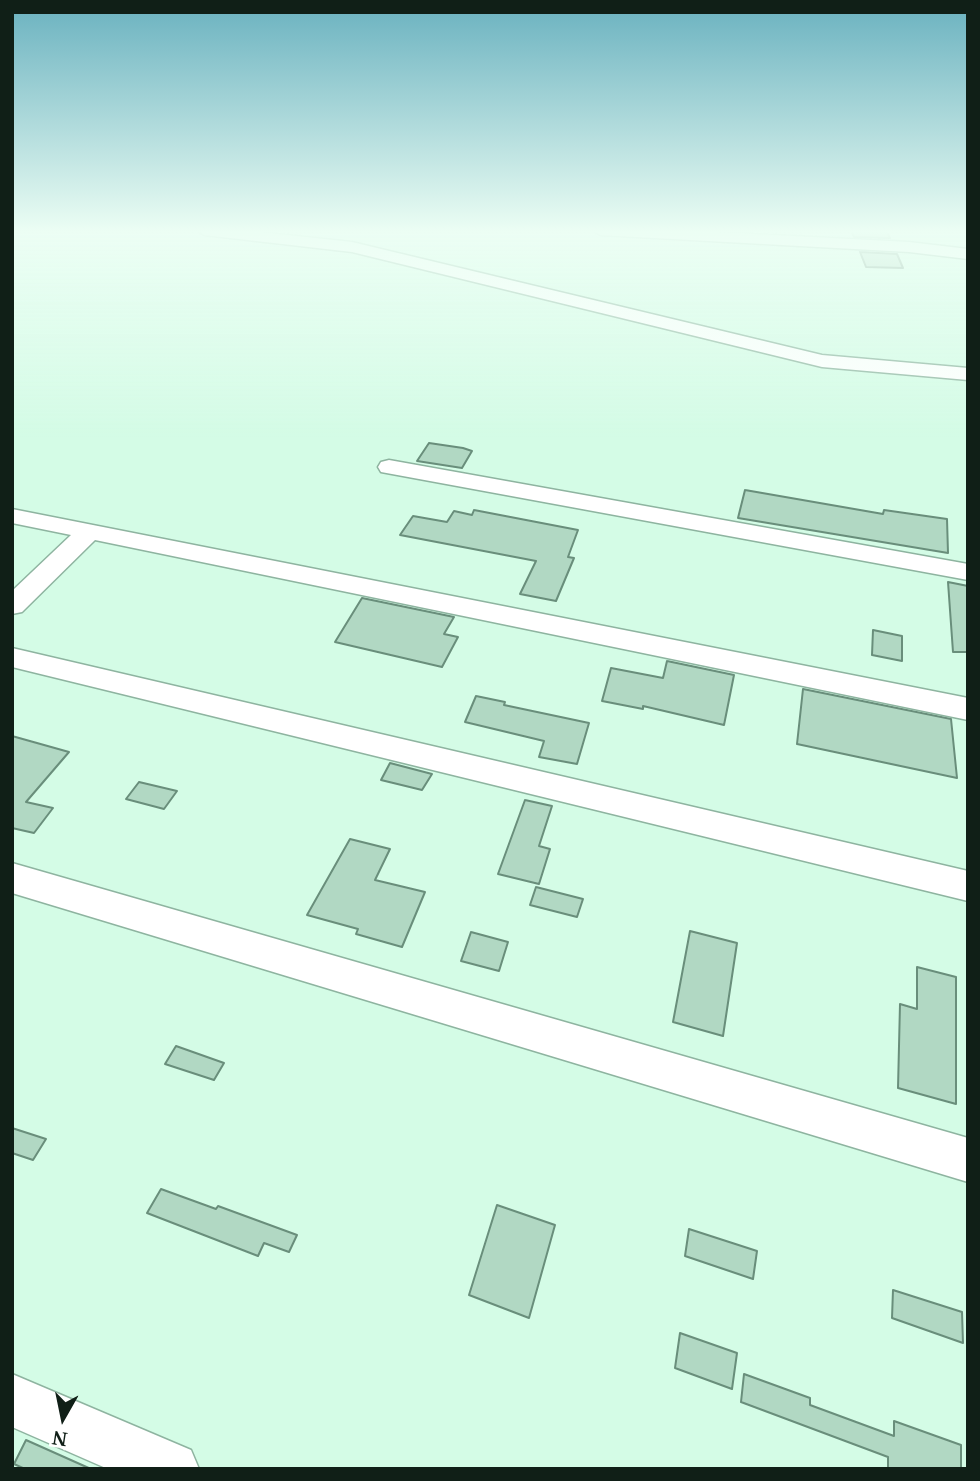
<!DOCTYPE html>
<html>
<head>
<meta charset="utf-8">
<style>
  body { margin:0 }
  #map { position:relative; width:980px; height:1481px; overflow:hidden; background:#d4fce6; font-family:"Noto Serif",serif }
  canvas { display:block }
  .frame { position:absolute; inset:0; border:14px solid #101f17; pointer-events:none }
  .north { position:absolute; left:28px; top:1383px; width:70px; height:70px; -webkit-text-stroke:5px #fff; paint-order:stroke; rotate:189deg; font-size:19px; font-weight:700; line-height:28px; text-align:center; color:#101f17 }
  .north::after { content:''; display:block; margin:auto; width:24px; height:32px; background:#101f17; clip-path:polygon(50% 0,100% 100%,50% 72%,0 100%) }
</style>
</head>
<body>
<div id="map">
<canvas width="980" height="1481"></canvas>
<div class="frame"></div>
<div class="north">N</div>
</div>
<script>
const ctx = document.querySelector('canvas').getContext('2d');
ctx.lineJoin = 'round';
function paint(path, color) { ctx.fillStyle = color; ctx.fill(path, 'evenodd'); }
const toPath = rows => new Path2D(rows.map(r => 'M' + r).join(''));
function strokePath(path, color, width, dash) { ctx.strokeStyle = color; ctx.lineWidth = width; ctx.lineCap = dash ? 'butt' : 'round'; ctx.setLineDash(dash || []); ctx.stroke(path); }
const building = toPath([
  [851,230,886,230,890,238,854,237,851,230],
  [860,252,897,254,903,268,866,267,860,252],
  [429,443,463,448,472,451,462,468,417,461,429,443],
  [745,490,883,514,884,510,947,519,948,553,738,518,745,490],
  [474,510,578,530,568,557,574,558,556,601,520,594,536,561,400,535,413,516,447,522,454,511,472,515,474,510],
  [948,582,968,586,968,652,953,652,948,582],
  [362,598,454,617,444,634,458,637,442,667,335,642,362,598],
  [873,630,902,636,902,661,872,655,873,630],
  [667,661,734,675,724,725,643,706,643,709,602,701,611,668,663,678,667,661],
  [803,689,951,719,957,778,797,744,803,689],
  [476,696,505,702,504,705,589,723,577,764,539,757,544,741,465,722,476,696],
  [12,736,69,752,26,802,53,808,34,833,12,828,12,736],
  [390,763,432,774,422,790,381,780,390,763],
  [139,782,177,791,164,809,126,799,139,782],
  [525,800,552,806,539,846,550,849,539,884,498,874,525,800],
  [350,839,390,849,375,880,425,892,402,947,356,934,358,929,307,915,350,839],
  [536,887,583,899,577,917,530,905,536,887],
  [690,931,737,943,723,1036,673,1022,690,931],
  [471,932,508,942,499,971,461,961,471,932],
  [917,967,956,977,956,1104,898,1088,900,1004,917,1009,917,967],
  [176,1046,224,1063,214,1080,165,1064,176,1046],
  [12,1128,46,1139,33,1160,12,1153,12,1128],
  [161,1189,216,1209,218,1206,297,1235,289,1252,264,1243,258,1256,147,1213,161,1189],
  [497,1205,555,1225,529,1318,469,1295,497,1205],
  [689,1229,757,1251,753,1279,685,1256,689,1229],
  [893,1290,962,1312,963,1343,892,1318,893,1290],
  [680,1333,737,1353,732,1389,675,1368,680,1333],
  [744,1374,810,1398,810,1405,894,1436,894,1421,961,1445,961,1469,888,1469,888,1457,741,1402,744,1374],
  [26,1440,91,1469,25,1469,14,1464,26,1440]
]);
const minor = toPath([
  [196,230,241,230,352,242,822,355,968,368,968,380,822,367,352,252,204,235,196,230],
  [592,230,677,230,909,242,968,249,968,259,909,252,600,235,592,230],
  [389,460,968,564,968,580,381,472,378,467,381,462,389,460],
  [12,509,968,698,968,720,95,540,22,612,12,614,12,591,71,535,12,523,12,509],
  [12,648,968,871,968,901,12,667,12,648],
  [12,863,968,1138,968,1182,12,893,12,863],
  [12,1374,191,1450,199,1469,108,1469,12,1427,12,1374]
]);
paint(building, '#b1d8c3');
strokePath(building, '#698e7b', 2);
strokePath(minor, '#8eb4a0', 3);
paint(minor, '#fff');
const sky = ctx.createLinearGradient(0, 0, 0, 437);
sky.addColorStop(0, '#69b1bf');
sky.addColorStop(0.53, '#ecfef4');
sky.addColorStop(1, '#ecfef400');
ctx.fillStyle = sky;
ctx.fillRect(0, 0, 980, 437);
</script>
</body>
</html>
